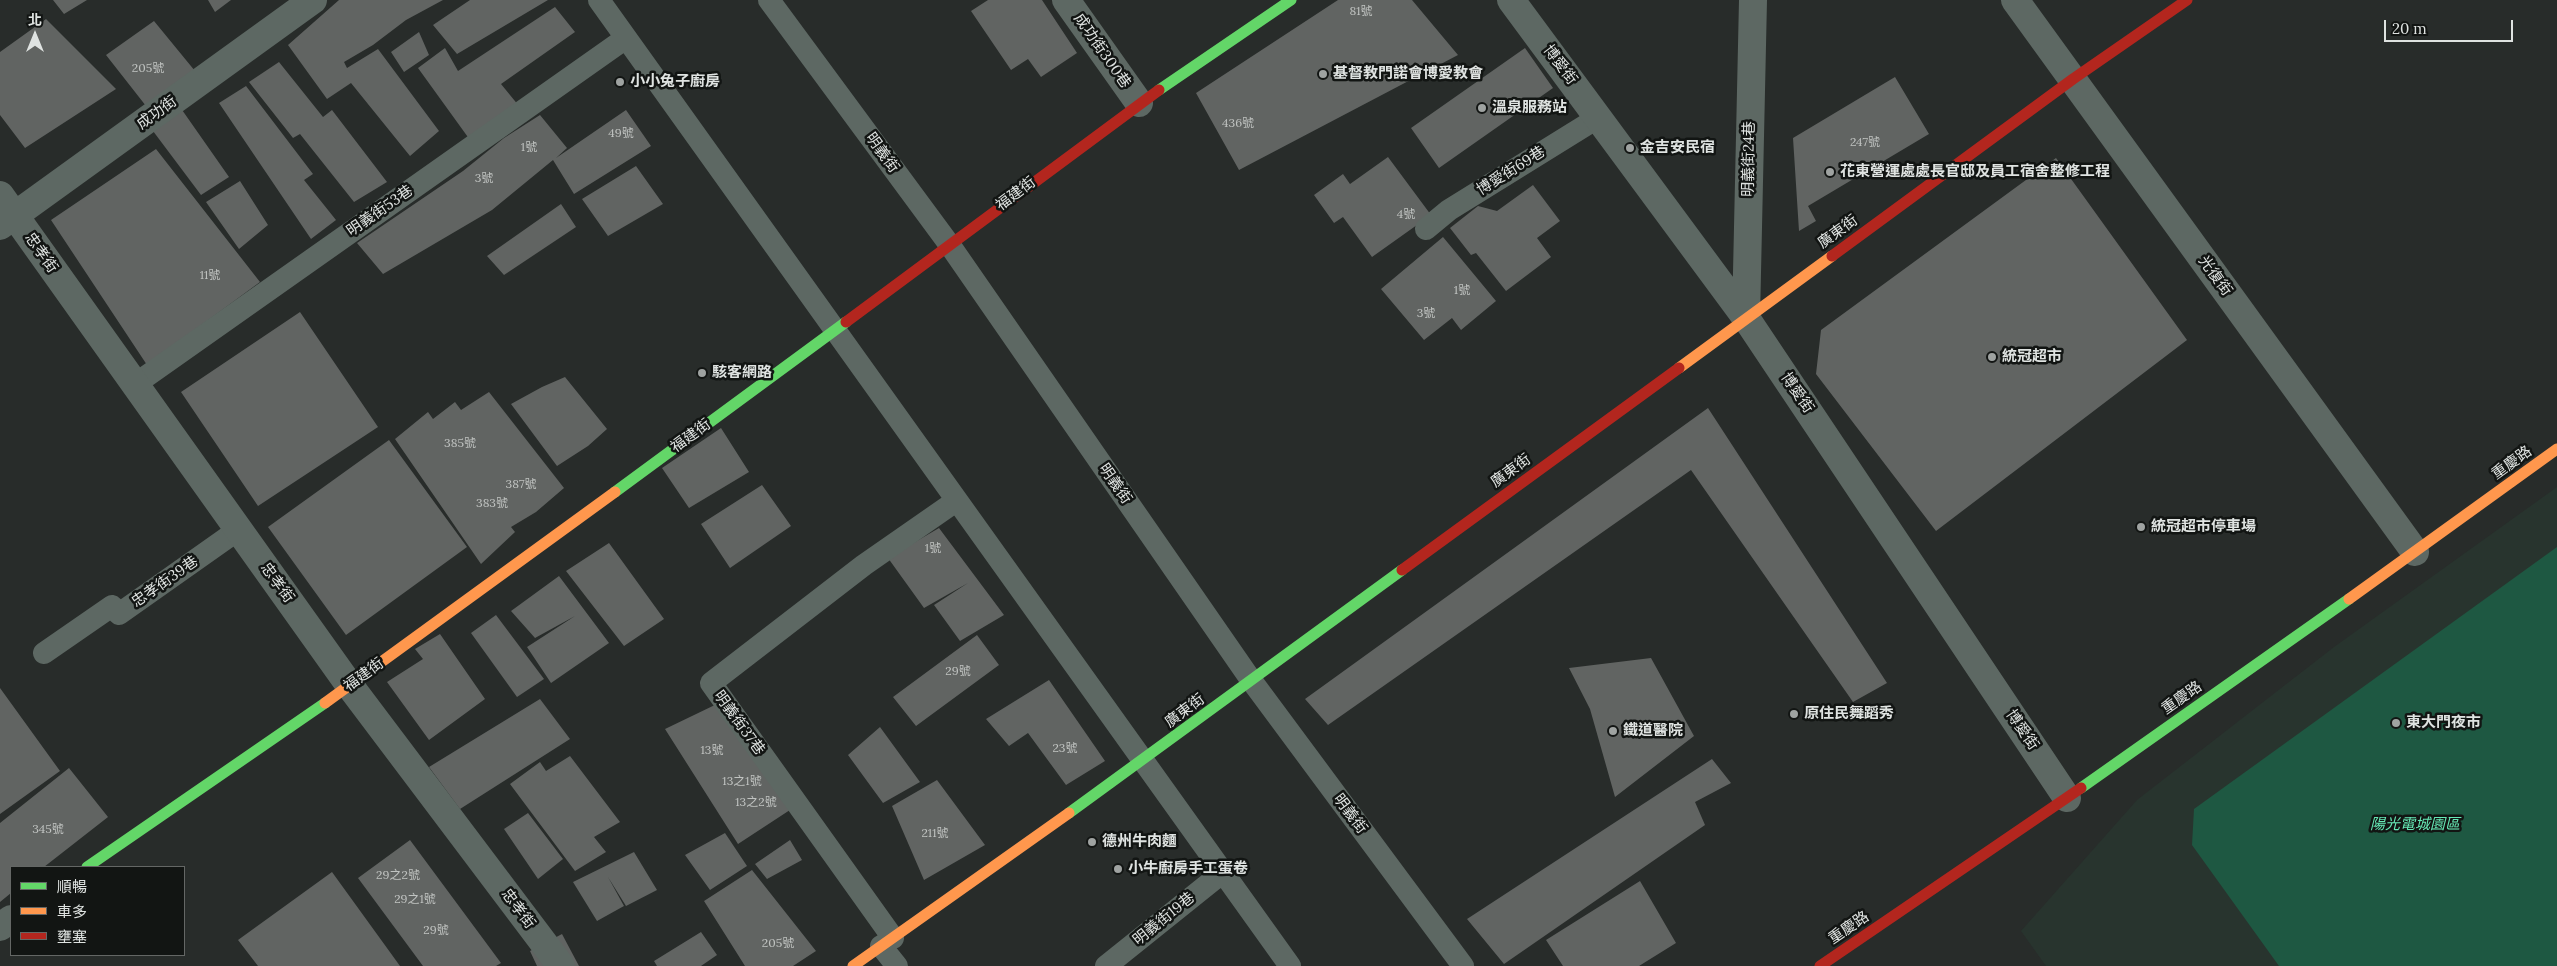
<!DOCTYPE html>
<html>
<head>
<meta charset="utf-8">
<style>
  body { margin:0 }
  #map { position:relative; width:2557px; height:966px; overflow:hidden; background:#282c2a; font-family:Lora,"Noto Sans TC",serif }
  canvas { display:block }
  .legend { position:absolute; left:10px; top:866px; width:175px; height:90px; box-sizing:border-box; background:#121513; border:1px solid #646765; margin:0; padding:6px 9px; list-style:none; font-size:15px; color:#dfe3e1 }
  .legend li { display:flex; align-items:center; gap:10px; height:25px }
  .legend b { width:25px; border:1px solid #646765 }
  .north { position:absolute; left:10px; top:10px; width:50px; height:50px; -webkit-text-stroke:4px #121513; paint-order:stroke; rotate:0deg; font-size:14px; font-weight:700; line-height:20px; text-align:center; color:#dfe3e1 }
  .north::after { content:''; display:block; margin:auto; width:18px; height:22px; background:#dfe3e1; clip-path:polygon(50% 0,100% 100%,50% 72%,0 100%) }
  .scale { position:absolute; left:2384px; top:20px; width:129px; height:22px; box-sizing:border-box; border:2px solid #dfe3e1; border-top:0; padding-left:6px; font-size:15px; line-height:18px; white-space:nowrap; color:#dfe3e1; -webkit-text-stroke:4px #121513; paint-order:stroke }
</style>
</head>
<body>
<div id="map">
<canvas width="2557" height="966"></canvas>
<ul class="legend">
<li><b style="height:6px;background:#63d668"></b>順暢</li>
<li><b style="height:6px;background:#ff974d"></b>車多</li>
<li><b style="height:6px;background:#b3261e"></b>壅塞</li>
</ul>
<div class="north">北</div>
<div class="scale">20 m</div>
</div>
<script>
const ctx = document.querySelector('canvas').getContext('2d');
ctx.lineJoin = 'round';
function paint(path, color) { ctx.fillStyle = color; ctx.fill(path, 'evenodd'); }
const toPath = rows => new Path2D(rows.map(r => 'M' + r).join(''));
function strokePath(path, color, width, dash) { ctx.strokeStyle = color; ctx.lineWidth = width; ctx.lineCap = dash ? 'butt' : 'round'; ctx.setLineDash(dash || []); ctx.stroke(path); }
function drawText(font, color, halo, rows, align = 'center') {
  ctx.font = font + ' Lora,"Noto Sans TC",serif'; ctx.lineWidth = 5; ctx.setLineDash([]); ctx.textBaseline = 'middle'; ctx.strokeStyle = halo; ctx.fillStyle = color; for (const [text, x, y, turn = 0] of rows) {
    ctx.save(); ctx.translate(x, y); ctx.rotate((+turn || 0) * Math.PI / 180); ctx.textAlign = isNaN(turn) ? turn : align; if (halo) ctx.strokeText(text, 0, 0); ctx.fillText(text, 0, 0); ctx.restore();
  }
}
const built = toPath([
  [2557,487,2557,966,2046,966,2021,931,2137,800,2334,647]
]);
const green = toPath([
  [2557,547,2557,966,2279,966,2192,845,2194,809]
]);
const building = toPath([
  [53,0,87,0,64,14],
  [208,0,231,0,215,12],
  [339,0,443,0,406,20,373,45,344,62,347,68,378,49,439,131,410,156,351,83,327,99,288,45],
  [470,0,548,0,457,54,433,25],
  [988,0,1042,0,1077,53,1041,77,1028,59,1011,70,971,11],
  [1338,0,1412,0,1458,55,1239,170,1196,93],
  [555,7,575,32,501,84,519,106,470,140,418,68,445,48,458,71],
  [46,19,116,89,25,148,0,115,0,52],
  [154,21,195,71,146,106,106,55],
  [419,32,429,55,404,72,391,52],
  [1525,48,1553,88,1439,168,1411,128],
  [279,62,323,117,332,110,387,182,354,202,300,134,293,138,249,82],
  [1895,77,1929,134,1808,206,1816,221,1799,231,1793,138],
  [246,86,313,174,304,180,336,220,311,239,219,103],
  [180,107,229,177,201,195,153,131],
  [626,110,651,146,574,194,553,160,492,210,383,274,357,243,463,171,504,138,540,115,567,148,556,158],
  [156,149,260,282,147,365,51,220],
  [1388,157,1431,215,1372,257,1343,217,1334,223,1314,195,1343,174,1350,184],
  [2056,158,2187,340,1936,531,1816,374,1821,330],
  [636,166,663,204,608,236,582,199],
  [240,181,268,225,239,249,206,202],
  [1533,185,1560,221,1537,238,1551,257,1506,291,1476,253,1471,255,1450,228,1478,206,1497,211],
  [561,204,576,227,504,275,487,256],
  [1443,237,1496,301,1461,330,1452,318,1424,340,1381,289],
  [300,312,378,427,258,506,181,392],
  [565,377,607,429,588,446,557,466,511,404,542,387],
  [489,392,564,488,536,512,511,527,515,532,481,564,395,439,428,412,433,419,455,402,461,410],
  [1708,408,1887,683,1853,702,1691,470,1328,725,1305,699],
  [721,428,749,472,689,508,662,468],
  [389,440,467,547,346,635,268,527],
  [762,485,791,526,730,568,701,524],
  [939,528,1004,615,960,641,934,605,968,583,924,608,888,558],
  [609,543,664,619,624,646,566,571],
  [559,576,609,643,551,683,527,647,575,616,535,638,511,611],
  [496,615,544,679,517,697,471,633],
  [440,634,485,699,429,740,387,682,423,659,415,649],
  [977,635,999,665,916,726,893,697],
  [1651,658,1694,736,1615,797,1590,709,1569,668],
  [1049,680,1105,761,1066,785,1028,733,1009,746,986,719],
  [0,688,60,771,0,814],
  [540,699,570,739,460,809,429,767],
  [719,703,793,808,738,844,665,729],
  [880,727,920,782,883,803,848,755],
  [570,756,620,822,594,837,606,852,575,871,510,784,540,762,546,771],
  [1712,759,1731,783,1695,802,1705,825,1504,964,1467,919],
  [69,768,108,817,44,867,11,867,11,893,0,902,0,823],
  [937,780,985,845,924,880,892,806],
  [528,813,563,859,538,879,504,829],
  [725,833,747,866,710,890,685,855],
  [410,840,501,963,496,966,423,966,358,878],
  [790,840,802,860,767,879,755,864],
  [634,852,657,890,626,906,608,877,624,906,597,921,573,882],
  [752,870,816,951,793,966,745,966,704,901],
  [332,872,400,966,258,966,238,940],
  [1640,881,1676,943,1639,966,1563,966,1546,940],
  [701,932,717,955,701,966,657,966,654,961],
  [562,934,579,966,537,966,530,951]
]);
const lane = toPath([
  [599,0,1290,966],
  [769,0,949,244,1251,680,1463,966],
  [1426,229,1449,210,1599,117],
  [134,385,626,38],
  [44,653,112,606,119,614,238,530],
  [893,938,711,683,864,565,956,501],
  [881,946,897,966],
  [1106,966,1222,873]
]);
const street = toPath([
  [1066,0,1139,103],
  [1511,0,1746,318,2067,798],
  [2015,0,2415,552],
  [0,195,350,686,561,966],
  [0,226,313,0],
  [1746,318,1753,0],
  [0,927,11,919]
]);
const fast = toPath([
  [1159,90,1291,0],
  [615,492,846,322],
  [2081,788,2349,599],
  [1069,813,1402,570],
  [87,867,325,703]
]);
const slow = toPath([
  [1679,368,1832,256],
  [2349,599,2557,449],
  [325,703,615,492],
  [853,966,1069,813]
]);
const jam = toPath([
  [1832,256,2073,79,2187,0],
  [846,322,1159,90],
  [1402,570,1679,368],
  [1820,966,2081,788]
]);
const markers = [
  [1323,74,5,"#9fa3a1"],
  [620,82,5,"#9fa3a1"],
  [1482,108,5,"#9fa3a1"],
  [1630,148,5,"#9fa3a1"],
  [1830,172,5,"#9fa3a1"],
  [1992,357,5,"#9fa3a1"],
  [702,373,5,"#9fa3a1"],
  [2141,527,5,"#9fa3a1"],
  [1794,714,5,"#9fa3a1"],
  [2396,723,5,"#9fa3a1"],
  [1613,731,5,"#9fa3a1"],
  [1092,842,5,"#9fa3a1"],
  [1118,869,5,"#9fa3a1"]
];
const numberNames = [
  ["81號",1361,12],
  ["205號",148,69],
  ["436號",1238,124],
  ["49號",621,134],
  ["247號",1865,143],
  ["1號",529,148],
  ["3號",484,179],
  ["4號",1406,215],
  ["11號",210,276],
  ["1號",1462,291],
  ["3號",1426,314],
  ["385號",460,444],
  ["387號",521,485],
  ["383號",492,504],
  ["1號",933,549],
  ["29號",958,672],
  ["23號",1065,749],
  ["13號",712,751],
  ["13之1號",742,782],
  ["13之2號",756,803],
  ["345號",48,830],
  ["211號",935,834],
  ["29之2號",398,876],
  ["29之1號",415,900],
  ["29號",436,931],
  ["205號",778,944]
];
const streetNames = [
  ["成功街300巷",1102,51,55],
  ["博愛街",1560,65,53],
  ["成功街",157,113,-36],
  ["明義街",882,153,54],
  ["明義街24巷",1749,159,-89],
  ["博愛街69巷",1511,171,-32],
  ["福建街",1016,194,-37],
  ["明義街53巷",380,211,-35],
  ["廣東街",1838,232,-36],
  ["忠孝街",41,253,55],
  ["光復街",2215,276,54],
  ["博愛街",1797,393,56],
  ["福建街",691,436,-36],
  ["重慶路",2512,463,-36],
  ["廣東街",1511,471,-36],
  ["明義街",1115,484,55],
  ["忠孝街39巷",165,582,-35],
  ["忠孝街",277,583,54],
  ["福建街",364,675,-36],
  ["重慶路",2182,698,-35],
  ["廣東街",1185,711,-37],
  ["明義街37巷",739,723,54],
  ["博愛街",2022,730,56],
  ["明義街",1350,814,53],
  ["忠孝街",518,909,53],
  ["明義街19巷",1164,919,-39],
  ["重慶路",1849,928,-34]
];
const poiNames = [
  ["基督教門諾會博愛教會",1333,74],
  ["小小兔子廚房",630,82],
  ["溫泉服務站",1492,108],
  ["金吉安民宿",1640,148],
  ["花東營運處處長官邸及員工宿舍整修工程",1840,172],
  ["統冠超市",2002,357],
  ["駭客網路",712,373],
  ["統冠超市停車場",2151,527],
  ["原住民舞蹈秀",1804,714],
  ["東大門夜市",2406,723],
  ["鐵道醫院",1623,731],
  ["德州牛肉麵",1102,842],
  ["小牛廚房手工蛋卷",1128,869]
];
const parkNames = [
  ["陽光電城園區",2415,825]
];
paint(built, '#28342e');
paint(green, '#1e5842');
paint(building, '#616462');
strokePath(lane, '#5d6863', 22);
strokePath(street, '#5d6863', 28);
strokePath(fast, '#63d668', 11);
strokePath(slow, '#ff974d', 11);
strokePath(jam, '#b3261e', 11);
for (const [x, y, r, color] of markers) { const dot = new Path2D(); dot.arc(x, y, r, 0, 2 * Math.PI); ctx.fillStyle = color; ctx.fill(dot); strokePath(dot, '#121513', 2); }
drawText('12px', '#c0c3c1', null, numberNames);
drawText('15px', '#dfe3e1', '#121513', streetNames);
drawText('bold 15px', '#dfe3e1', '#121513', poiNames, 'left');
drawText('italic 15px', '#66e9b6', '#121513', parkNames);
</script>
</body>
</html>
